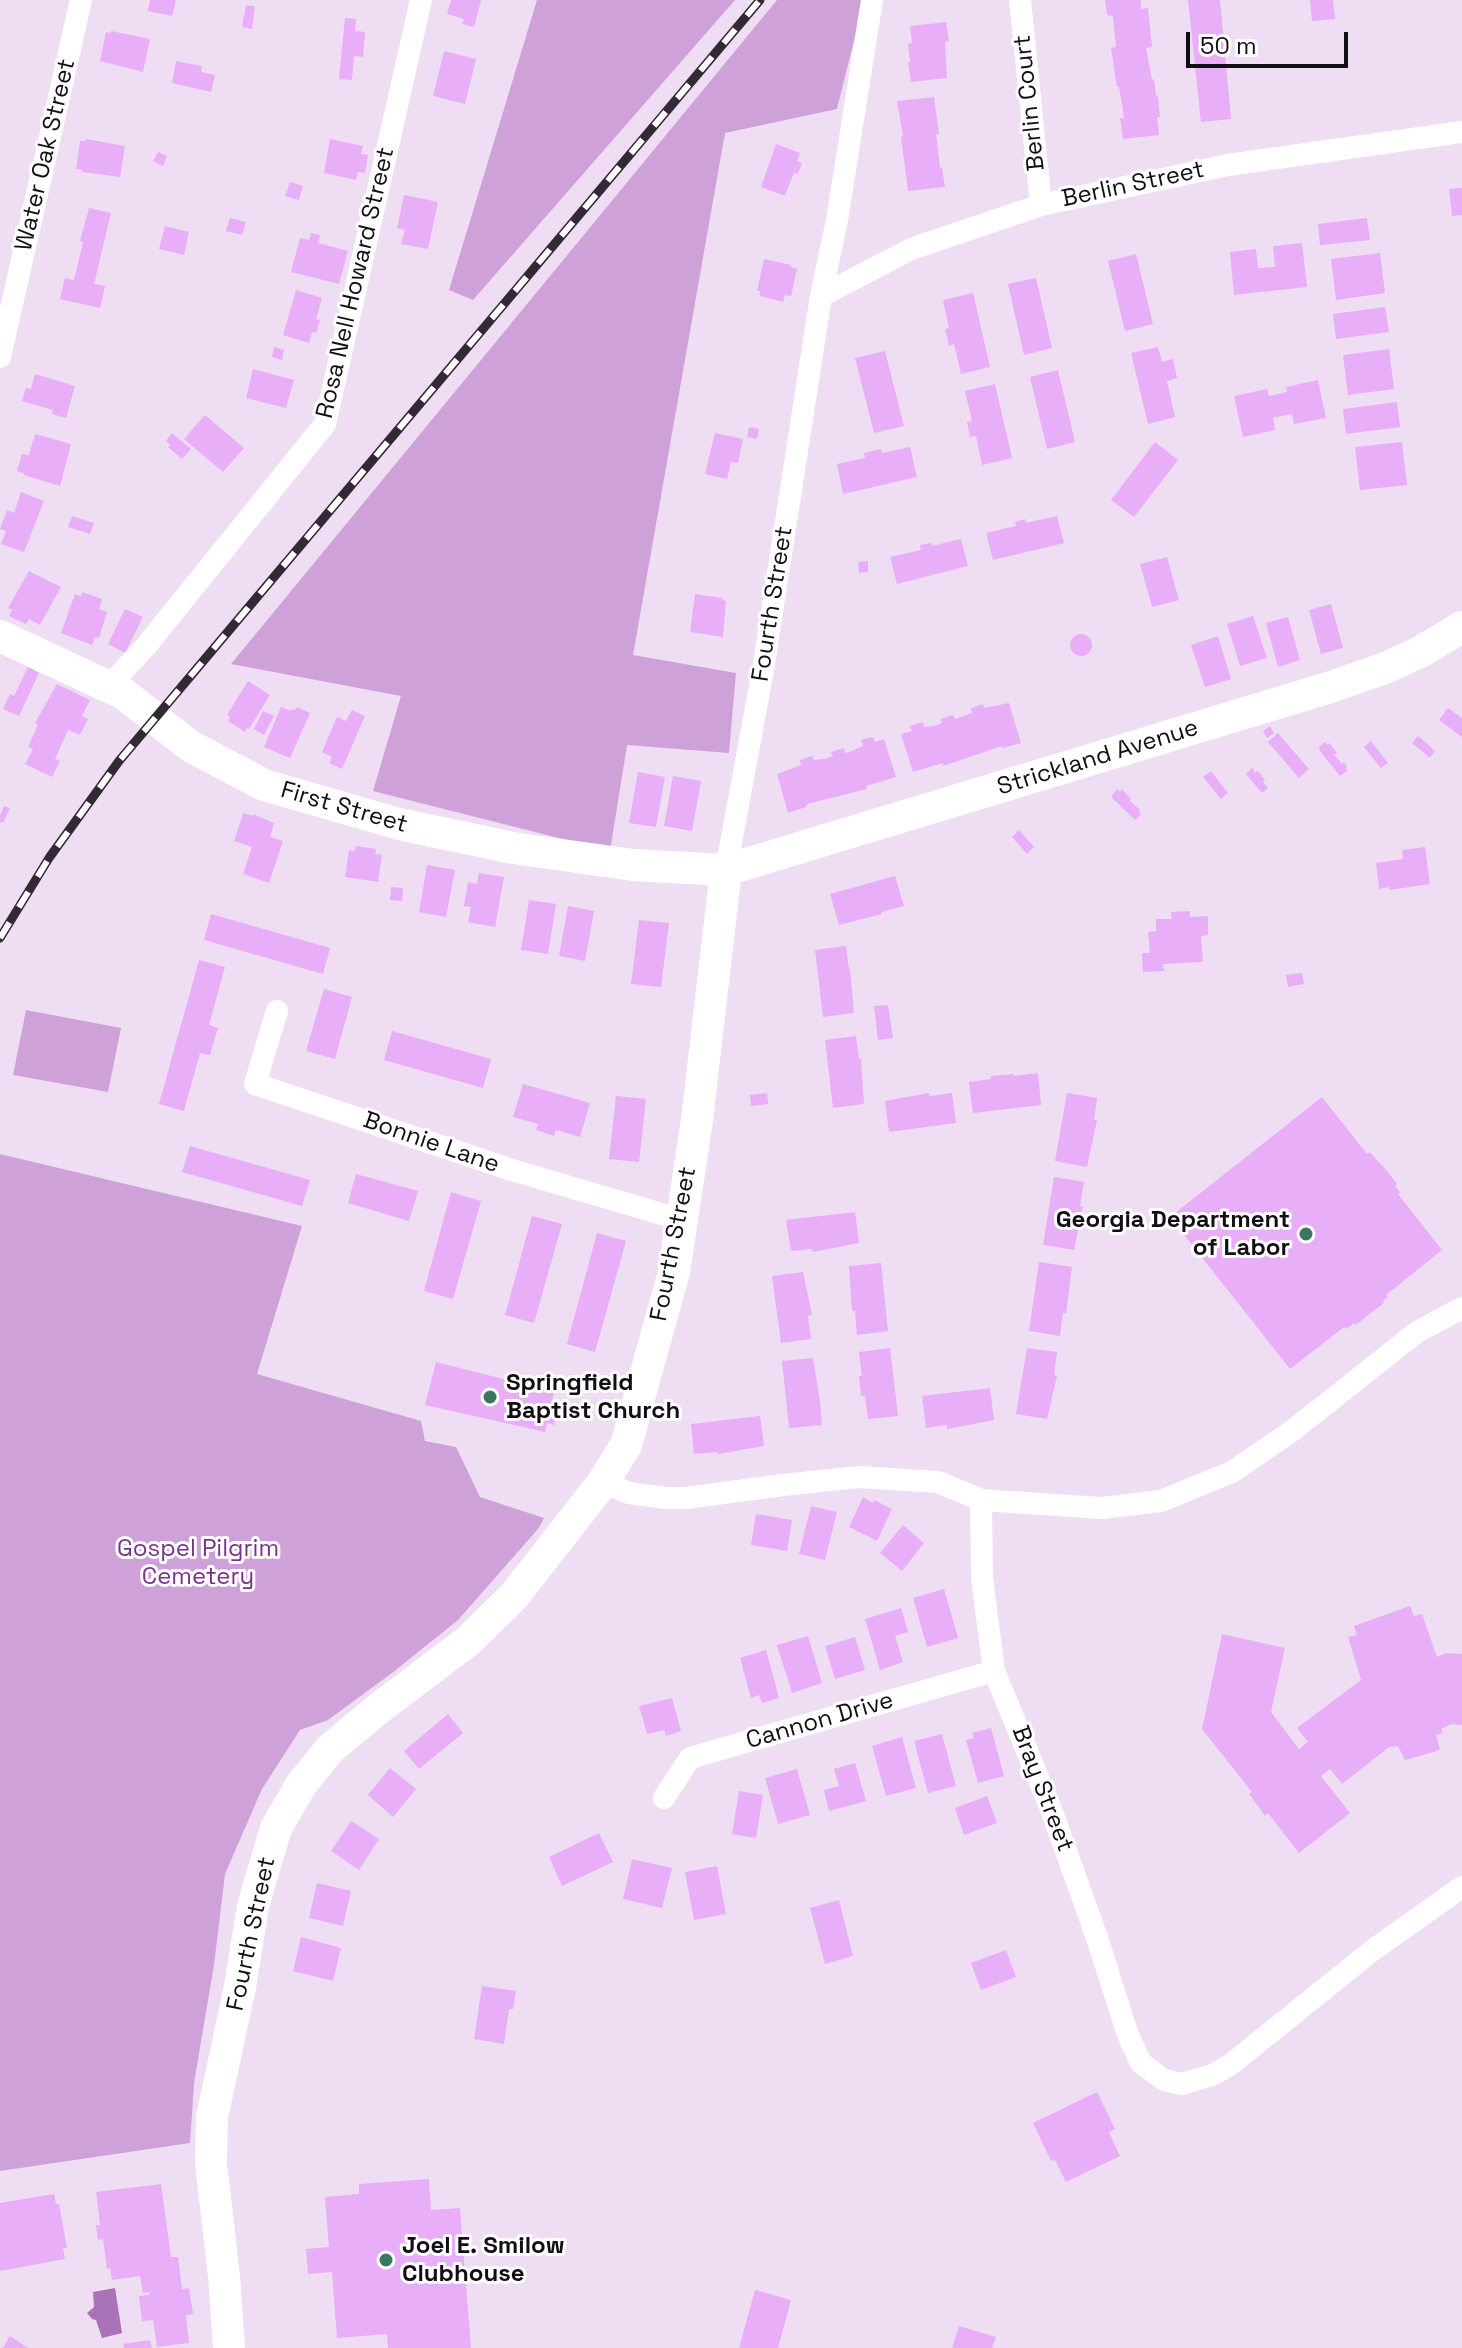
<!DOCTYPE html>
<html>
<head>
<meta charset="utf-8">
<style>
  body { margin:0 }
  #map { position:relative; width:1462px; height:2348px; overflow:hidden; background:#efddf3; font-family:"Space Grotesk",sans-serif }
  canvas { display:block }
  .scale { position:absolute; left:1186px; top:32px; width:162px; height:36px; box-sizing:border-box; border:4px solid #130d15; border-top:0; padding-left:10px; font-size:24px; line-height:28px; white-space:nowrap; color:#130d15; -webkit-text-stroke:6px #fff; paint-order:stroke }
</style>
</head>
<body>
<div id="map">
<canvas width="1462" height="2348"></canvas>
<div class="scale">50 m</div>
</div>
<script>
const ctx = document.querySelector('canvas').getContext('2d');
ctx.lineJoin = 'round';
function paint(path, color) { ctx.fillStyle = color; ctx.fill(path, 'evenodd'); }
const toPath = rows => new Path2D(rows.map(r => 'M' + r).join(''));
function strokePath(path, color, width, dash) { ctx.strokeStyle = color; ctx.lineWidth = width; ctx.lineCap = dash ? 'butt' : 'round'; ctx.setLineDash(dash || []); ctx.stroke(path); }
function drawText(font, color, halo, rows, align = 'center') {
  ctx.font = font + ' "Space Grotesk",sans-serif'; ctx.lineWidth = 6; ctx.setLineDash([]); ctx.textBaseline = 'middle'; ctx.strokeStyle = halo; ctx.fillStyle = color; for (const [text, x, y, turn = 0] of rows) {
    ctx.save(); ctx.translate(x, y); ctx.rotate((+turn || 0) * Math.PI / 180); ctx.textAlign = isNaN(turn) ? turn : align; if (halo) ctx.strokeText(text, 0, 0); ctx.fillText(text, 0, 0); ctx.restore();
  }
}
const green = toPath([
  [537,0,735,0,473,300,449,290],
  [777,0,864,0,837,109,725,133,633,655,736,673,729,753,627,745,610,851,373,791,401,696,231,664],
  [26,1010,121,1028,108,1092,13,1075],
  [0,1154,302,1226,257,1374,421,1421,425,1441,456,1447,480,1497,544,1518,538,1529,458,1620,392,1673,328,1720,300,1730,262,1789,225,1874,214,1965,194,2083,190,2143,0,2171]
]);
const water = toPath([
  [115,2288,122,2333,102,2338,96,2320,92,2319,87,2313,94,2307,93,2292]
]);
const building = toPath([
  [150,0,176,0,172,16,148,11],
  [451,0,481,0,474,27,462,24,464,19,447,14],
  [1105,0,1141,0,1141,9,1148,8,1152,47,1146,48,1152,80,1154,79,1156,96,1158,96,1160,117,1157,117,1159,135,1123,139,1120,118,1124,118,1122,104,1119,87,1117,87,1111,48,1116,47,1113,16,1107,15],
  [1188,0,1220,0,1231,119,1201,122],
  [1310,0,1333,0,1335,19,1312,21],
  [246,5,255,6,252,29,242,27],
  [345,18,356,19,355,31,365,32,363,57,354,56,352,80,339,79],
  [946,22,949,41,945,42,947,78,911,82,908,62,910,62,908,44,912,43,910,26],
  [111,31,150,39,143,72,100,61,106,32,110,33],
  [444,51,476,59,465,104,433,96],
  [176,61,202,66,201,72,215,75,211,92,172,83],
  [934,97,939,134,936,134,940,168,942,168,945,187,908,191,901,137,903,136,897,101],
  [86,139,125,146,120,177,82,172,83,170,76,169,80,141,86,141],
  [330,139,363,146,361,154,368,155,365,173,358,172,356,180,324,173],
  [776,144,800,153,797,161,802,163,798,174,794,173,785,196,761,187],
  [158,152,167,156,163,166,153,161],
  [290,182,303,186,299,200,285,196],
  [1462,188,1462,215,1452,216,1449,189],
  [404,195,438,202,428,249,401,244,405,230,397,228],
  [89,208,111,213,94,284,105,286,100,308,60,299,65,278,74,280,83,242,80,241],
  [230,218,246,222,242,235,226,231],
  [1367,218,1370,240,1320,245,1318,224],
  [165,226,189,232,184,255,159,249],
  [311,233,320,235,318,243,348,251,339,284,291,272,300,238,309,240],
  [1302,243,1307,287,1234,295,1230,252,1256,249,1258,268,1275,267,1273,246],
  [1380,253,1385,293,1336,300,1331,259],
  [1136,254,1153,324,1125,331,1108,261],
  [764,259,791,265,791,267,797,269,791,296,785,295,783,302,760,296,760,291,757,291],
  [1036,278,1052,348,1024,355,1008,284],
  [296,290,322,298,316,319,320,320,316,333,312,332,309,343,283,335],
  [973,293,990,367,961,374,954,344,949,346,945,329,949,328,943,300],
  [1385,307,1389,332,1336,339,1333,314],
  [274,347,284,350,282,360,272,357],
  [1158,347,1162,362,1173,359,1177,378,1167,381,1175,417,1148,424,1131,353],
  [1389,349,1394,389,1348,395,1343,355],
  [885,351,904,426,874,433,855,358],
  [253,369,294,380,286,408,246,398],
  [1058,370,1075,442,1047,449,1030,377],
  [35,374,75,386,66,418,52,414,53,410,22,401,26,388,31,389],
  [1318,380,1326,418,1294,424,1292,414,1273,418,1275,430,1243,437,1234,396,1267,389,1269,396,1287,392,1286,387],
  [995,384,1012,458,982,465,976,436,970,437,967,422,972,421,965,391],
  [1397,402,1400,427,1346,434,1343,409],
  [205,415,244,448,223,472,184,439],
  [749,427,759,429,757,439,747,437],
  [172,433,191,449,182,459,168,447,170,445,166,441],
  [715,433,743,439,738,463,731,462,727,479,705,474],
  [35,434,71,444,60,486,24,475,24,473,17,471,22,454,29,455],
  [1155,442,1178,460,1134,517,1111,500],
  [1402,442,1407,485,1360,490,1355,447],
  [910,447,917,477,843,494,837,464,865,458,864,453,881,449,882,453],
  [21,492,44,501,24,552,1,544,6,531,0,529,7,510,14,513],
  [72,516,94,523,90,534,68,527],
  [1057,516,1064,543,993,560,986,533,1016,526,1015,522,1025,519,1026,523],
  [961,539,968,566,897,584,890,557,921,550,920,545,931,543,932,546],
  [1167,557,1179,600,1152,607,1140,564],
  [868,561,868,572,859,573,858,562],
  [29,571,61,587,40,625,29,619,26,624,9,616,12,610,8,608],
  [82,592,102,599,99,609,107,612,99,638,95,637,92,645,61,633,75,594,81,596],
  [695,594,722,598,722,600,726,601,723,637,690,632],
  [1331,604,1343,648,1321,654,1309,610],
  [125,609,143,617,125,653,108,644],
  [1253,616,1267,658,1240,666,1227,624],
  [1288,617,1300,660,1278,667,1266,623],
  '1070 645a11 11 0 1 1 22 0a11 11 0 1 1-22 0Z',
  [1218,636,1231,679,1205,687,1191,645],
  [28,667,39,673,19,716,3,709,10,694,14,696],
  [248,681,270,695,249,729,247,728,245,732,228,721,230,717,227,715],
  [57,684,90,700,82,716,88,719,80,735,68,730,55,759,60,761,52,777,25,764,33,749,28,747,38,725,35,723],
  [1009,703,1021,743,1003,748,1002,746,943,766,943,763,913,772,901,734,912,731,910,726,923,722,924,727,934,726,942,723,941,719,953,715,955,719,972,713,971,708,983,704,984,708],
  [281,707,291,711,292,709,296,710,297,707,310,713,290,758,264,747],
  [1448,708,1462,718,1462,737,1439,720],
  [352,710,365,716,342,769,329,763,332,757,322,752,337,717,346,721],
  [263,711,274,716,264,735,254,729],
  [1270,726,1274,733,1267,738,1263,731],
  [1278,733,1309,769,1299,778,1268,742],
  [1418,736,1435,751,1430,758,1412,743],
  [873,737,875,742,884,739,896,777,866,786,867,789,807,804,806,807,788,813,777,774,801,765,800,760,812,756,814,760,824,759,833,756,831,752,844,748,845,753,852,751,863,746,861,740],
  [1371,741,1388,763,1381,768,1364,747],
  [1325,742,1327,745,1329,743,1337,753,1334,755,1342,764,1344,762,1347,767,1346,768,1347,771,1340,776,1320,751,1319,747],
  [1252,768,1255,773,1258,771,1265,780,1263,782,1268,788,1262,793,1246,774],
  [1211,771,1228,793,1221,799,1203,777],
  [638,772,665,777,656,827,629,823],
  [673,776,701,781,692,831,664,826],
  [1117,789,1120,792,1122,789,1131,799,1129,800,1140,810,1139,812,1141,814,1135,820,1111,797],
  [4,806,10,808,3,823,0,822,0,816],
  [243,813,253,816,253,814,274,823,270,837,283,841,269,883,243,874,252,847,234,841],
  [1019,830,1034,847,1027,854,1012,837],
  [356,846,376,849,375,854,382,855,378,882,345,877,349,850,355,851],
  [1425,847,1430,884,1390,890,1389,887,1379,889,1376,863,1403,859,1402,850],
  [427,865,455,870,446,917,419,912],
  [479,873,504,877,495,927,468,922,471,907,464,906,468,882,477,884],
  [895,876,904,906,881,912,882,914,839,925,830,894],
  [391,887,403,888,402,901,390,900],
  [529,900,556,904,548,954,521,950],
  [568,906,594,911,585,961,559,956],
  [1190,911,1190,917,1208,916,1208,935,1201,936,1203,962,1163,964,1164,971,1143,972,1142,953,1150,953,1148,932,1156,931,1156,919,1172,919,1171,912],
  [211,914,330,948,323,974,204,940],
  [639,920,669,923,661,987,631,984],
  [846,946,849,969,850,969,854,1013,823,1017,815,950],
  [199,960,225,967,209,1025,218,1028,210,1055,200,1053,184,1111,159,1104],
  [1302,973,1304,984,1288,987,1286,975],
  [324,989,352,997,335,1059,306,1051],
  [888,1005,893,1038,878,1040,874,1006],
  [392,1031,491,1059,483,1088,384,1060],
  [856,1036,859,1059,861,1059,864,1104,833,1108,825,1040],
  [1038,1073,1041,1105,973,1113,969,1082,991,1079,991,1076,1014,1074,1014,1076],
  [523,1084,590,1103,580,1137,556,1130,554,1136,536,1130,538,1124,513,1117],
  [767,1093,768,1104,751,1106,750,1095],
  [929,1093,930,1096,952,1093,956,1123,889,1132,885,1101],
  [1067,1093,1097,1098,1094,1120,1097,1120,1087,1167,1055,1161],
  [616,1096,646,1099,639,1162,609,1159],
  [1322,1097,1367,1154,1370,1152,1387,1171,1397,1184,1395,1186,1401,1193,1398,1194,1442,1250,1386,1295,1388,1297,1383,1301,1384,1303,1372,1312,1356,1325,1354,1323,1346,1329,1344,1327,1290,1369,1170,1217],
  [190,1146,310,1180,302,1206,182,1172],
  [356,1174,418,1191,409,1221,348,1203],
  [1054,1177,1084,1182,1080,1206,1083,1207,1074,1250,1043,1245],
  [451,1192,481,1201,453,1299,424,1291],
  [855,1212,859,1243,813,1252,812,1249,791,1251,786,1220],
  [532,1216,562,1224,534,1323,505,1315],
  [597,1233,626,1241,595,1352,567,1344],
  [1039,1262,1072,1267,1066,1313,1063,1313,1060,1336,1029,1331],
  [881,1263,888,1331,857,1335,855,1311,852,1311,849,1266],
  [803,1272,812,1315,808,1316,811,1339,781,1343,772,1276],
  [890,1348,898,1416,868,1419,865,1396,861,1396,859,1376,862,1376,859,1352],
  [1027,1348,1057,1352,1054,1375,1057,1376,1047,1419,1016,1414],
  [813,1358,820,1401,822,1425,789,1428,782,1361],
  [436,1362,554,1392,552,1401,560,1403,554,1425,547,1423,545,1432,425,1405],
  [990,1388,994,1420,947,1429,947,1425,926,1428,922,1396],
  [760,1416,764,1446,718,1454,717,1452,694,1454,691,1424],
  [863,1497,873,1503,874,1500,892,1509,877,1541,849,1527],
  [811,1506,837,1512,825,1560,799,1554],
  [756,1514,792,1520,787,1551,751,1545],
  [903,1525,924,1543,902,1571,880,1553],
  [944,1589,958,1638,927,1647,913,1598],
  [1410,1606,1414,1616,1422,1614,1437,1657,1446,1653,1462,1654,1462,1725,1451,1724,1441,1729,1443,1733,1436,1735,1440,1749,1437,1751,1405,1760,1398,1746,1389,1747,1342,1784,1330,1769,1321,1776,1350,1813,1299,1853,1268,1813,1265,1816,1258,1806,1249,1794,1252,1792,1202,1729,1222,1634,1285,1648,1271,1712,1299,1749,1308,1742,1297,1728,1361,1680,1348,1637,1357,1635,1354,1626],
  [901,1608,908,1632,895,1636,903,1662,880,1670,865,1619],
  [808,1636,822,1683,792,1693,777,1645],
  [855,1637,865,1670,835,1679,825,1646],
  [766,1650,779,1698,762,1703,759,1695,751,1698,740,1658],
  [672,1698,681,1731,666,1736,664,1730,647,1734,639,1706],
  [448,1714,463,1733,419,1769,404,1751],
  [991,1728,1004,1776,978,1783,966,1740,974,1738,972,1733],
  [942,1734,956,1786,928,1793,914,1741],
  [902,1737,916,1788,886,1796,872,1746],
  [855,1763,866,1801,829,1811,824,1790,839,1786,834,1769],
  [390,1768,416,1789,393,1817,368,1795],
  [797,1769,810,1815,778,1824,765,1778],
  [739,1791,763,1795,756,1838,732,1834],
  [987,1796,997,1823,964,1835,955,1808],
  [351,1821,379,1839,359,1870,331,1851],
  [599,1833,613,1862,562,1886,549,1857],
  [632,1859,672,1868,662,1908,623,1899],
  [717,1866,726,1914,694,1920,685,1872],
  [317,1883,351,1891,343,1926,309,1918],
  [839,1900,853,1956,825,1964,810,1908],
  [301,1937,341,1948,333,1981,293,1971],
  [1006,1950,1016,1977,981,1990,971,1963],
  [482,1986,516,1991,513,2009,509,2009,504,2044,474,2039],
  [1097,2092,1115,2129,1109,2132,1120,2156,1066,2182,1055,2160,1051,2161,1033,2123],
  [429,2179,431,2210,460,2208,471,2348,388,2348,387,2334,337,2338,332,2272,308,2274,306,2249,329,2247,325,2197,359,2194,359,2184],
  [161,2184,171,2257,178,2257,182,2289,189,2288,193,2314,186,2315,189,2343,157,2347,153,2320,142,2321,139,2296,149,2295,149,2292,143,2293,140,2276,112,2280,110,2268,107,2269,103,2239,98,2240,96,2225,100,2225,96,2192],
  [54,2194,56,2204,59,2204,67,2248,63,2248,65,2259,0,2271,0,2203],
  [755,2290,791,2300,778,2348,739,2348],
  [959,2326,996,2337,992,2348,952,2348],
  [10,2336,28,2348,3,2348],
  [150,2340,152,2348,124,2348,123,2344]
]);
const street = toPath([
  [1020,0,1041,205],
  [821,296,911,249,1041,205,1228,165,1462,132],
  [0,357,81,0],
  [109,686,146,646,325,424,421,0],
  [726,870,763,670,821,296,837,220,872,0],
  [277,1011,255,1084,512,1170,682,1220],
  [603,1482,629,1493,666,1498,686,1498,783,1485,859,1477,938,1482,981,1500,982,1578,994,1671,1051,1809,1097,1938,1128,2035,1141,2063,1164,2080,1182,2084,1212,2075,1230,2065,1373,1950,1462,1887],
  [981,1500,1102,1508,1161,1501,1232,1472,1292,1431,1417,1332,1462,1308],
  [664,1798,690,1758,994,1671]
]);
const secondary = toPath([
  [0,636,124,694,190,746,264,785,399,824,513,848,633,865,726,870,1331,687,1385,668,1420,652,1462,627],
  [229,2348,224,2276,211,2164,212,2117,240,1987,253,1906,276,1828,301,1785,330,1749,378,1709,468,1641,514,1596,603,1482,626,1445,674,1272,697,1120,726,870]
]);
const rail = toPath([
  [0,938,49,858,119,761,760,0]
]);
const markers = [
  [1306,1234,8,"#3a7763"],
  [490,1397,8,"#3a7763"],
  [386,2260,8,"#3a7763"]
];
const streetNames = [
  ["Berlin Court",1030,103,-96],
  ["Water Oak Street",46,155,-77],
  ["Berlin Street",1133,185,-12],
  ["Rosa Nell Howard Street",356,283,-77],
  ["Fourth Street",773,604,-81],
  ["Strickland Avenue",1098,758,-17],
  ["First Street",344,808,16],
  ["Bonnie Lane",431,1143,19],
  ["Fourth Street",674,1244,-79],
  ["Cannon Drive",820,1721,-16],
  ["Bray Street",1042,1789,69],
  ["Fourth Street",252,1934,-78]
];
const poiNames = [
  ["Georgia Department",1290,1220,"right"],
  ["of Labor",1290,1248,"right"],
  ["Springfield",506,1383],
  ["Baptist Church",506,1411],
  ["Joel E. Smilow",402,2246],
  ["Clubhouse",402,2274]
];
const parkNames = [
  ["Gospel Pilgrim",198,1549],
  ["Cemetery",198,1577]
];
paint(green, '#cea2d9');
paint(water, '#aa72b7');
paint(building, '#e9aef8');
strokePath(street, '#fff', 22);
strokePath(secondary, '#fff', 32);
strokePath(rail, '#312933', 9);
strokePath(rail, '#fff', 6, [18]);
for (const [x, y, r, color] of markers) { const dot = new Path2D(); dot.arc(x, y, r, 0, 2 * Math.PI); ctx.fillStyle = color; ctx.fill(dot); strokePath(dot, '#fff', 3); }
drawText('24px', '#130d15', '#fff', streetNames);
drawText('bold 24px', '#130d15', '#fff', poiNames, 'left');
drawText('24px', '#793389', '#fff', parkNames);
</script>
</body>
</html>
